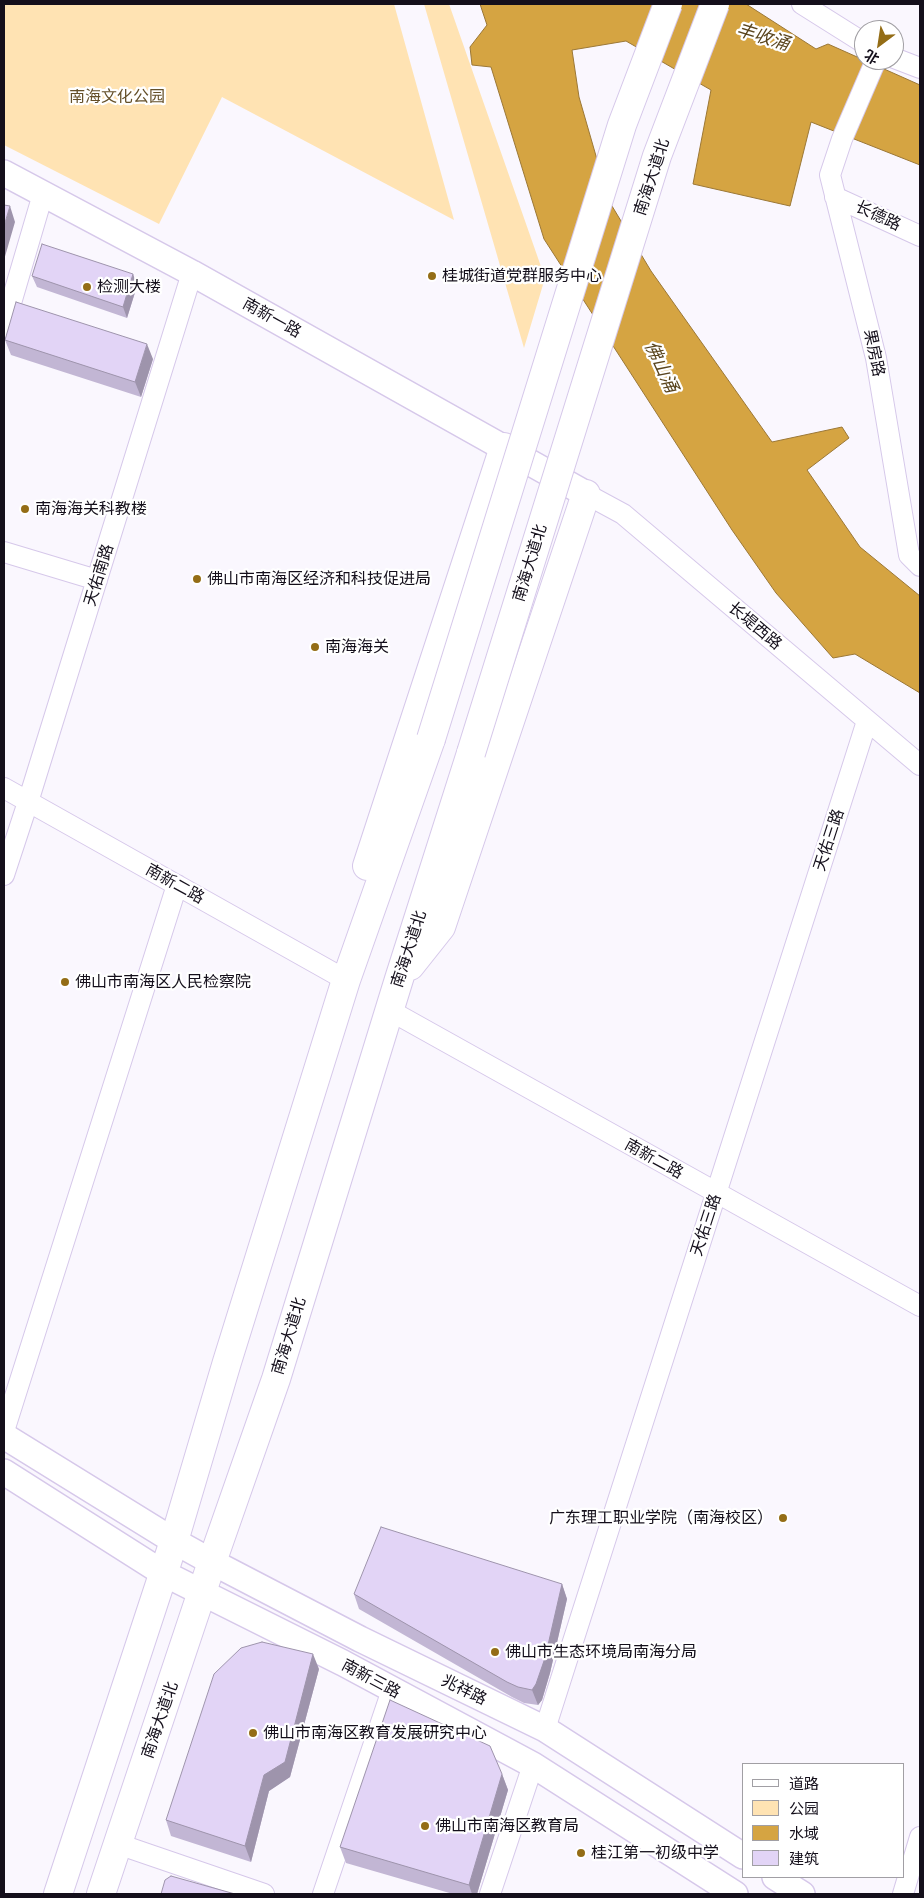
<!DOCTYPE html>
<html>
<head>
<meta charset="utf-8">
<style>
  body { margin:0 }
  #map { position:relative; width:924px; height:1898px; overflow:hidden; background:#faf7fe; font-family:"Public Sans","Noto Sans SC",sans-serif }
  canvas { display:block }
  .frame { position:absolute; inset:0; border:5px solid #140f1b; pointer-events:none }
  .legend { position:absolute; left:742px; top:1763px; width:162px; height:115px; box-sizing:border-box; background:#fff; border:1px solid #a19fa4; margin:0; padding:6px 9px; list-style:none; font-size:15px; color:#140f1b }
  .legend li { display:flex; align-items:center; gap:10px; height:25px }
  .legend b { width:25px; border:1px solid #a19fa4 }
  .north { position:absolute; left:854px; top:20px; width:50px; height:50px; box-sizing:border-box; background:#fff; border:1px solid #a19fa4; border-radius:50%; rotate:211deg; font-size:14px; font-weight:700; line-height:20px; text-align:center; color:#140f1b }
  .north::after { content:''; display:block; margin:auto; width:18px; height:22px; background:#946d16; clip-path:polygon(50% 0,100% 100%,50% 72%,0 100%) }
</style>
</head>
<body>
<div id="map">
<canvas width="924" height="1898"></canvas>
<div class="frame"></div>
<ul class="legend">
<li><b style="height:6px;background:#fff"></b>道路</li>
<li><b style="height:14px;background:#ffe3b3"></b>公园</li>
<li><b style="height:14px;background:#d5a442"></b>水域</li>
<li><b style="height:14px;background:#e2d4f6"></b>建筑</li>
</ul>
<div class="north">北</div>
</div>
<script>
const ctx = document.querySelector('canvas').getContext('2d');
ctx.lineJoin = 'round';
function paint(path, color) { ctx.fillStyle = color; ctx.fill(path, 'evenodd'); }
const toPath = rows => new Path2D(rows.map(r => 'M' + r).join(''));
function strokePath(path, color, width, dash) { ctx.strokeStyle = color; ctx.lineWidth = width; ctx.lineCap = dash ? 'butt' : 'round'; ctx.setLineDash(dash || []); ctx.stroke(path); }
function drawText(font, color, halo, rows, align = 'center') {
  ctx.font = font + ' "Public Sans","Noto Sans SC",sans-serif'; ctx.lineWidth = 4.5; ctx.setLineDash([]); ctx.textBaseline = 'middle'; ctx.strokeStyle = halo; ctx.fillStyle = color; for (const [text, x, y, turn = 0] of rows) {
    ctx.save(); ctx.translate(x, y); ctx.rotate((+turn || 0) * Math.PI / 180); ctx.textAlign = isNaN(turn) ? turn : align; if (halo) ctx.strokeText(text, 0, 0); ctx.fillText(text, 0, 0); ctx.restore();
  }
}
const green = toPath([
  [4,4,394,4,454,220,222,97,159,224,4,145],
  [424,4,449,4,545,278,524,348]
]);
const water = toPath([
  [480,4,746,4,816,49,828,44,920,85,920,165,811,122,790,206,693,184,711,90,626,41,572,50,579,97,609,201,651,271,772,442,842,427,849,438,807,470,860,547,920,596,920,693,855,654,833,658,776,593,732,530,544,239,491,67,472,65,470,47,487,25,480,4]
]);
const minor = toPath([
  [802,4,864,43],
  [894,58,920,68],
  [876,60,842,139,830,175,876,358,909,555,920,566],
  [835,197,920,236],
  [4,327,43,194],
  [586,494,623,514,920,765],
  [4,552,97,580],
  [4,788,346,980],
  [4,875,28,802,192,273],
  [389,1010,920,1306],
  [4,1431,177,885],
  [545,1729,867,721],
  [118,1844,264,1894],
  [323,1894,392,1690],
  [490,1894,533,1765],
  [903,1894,920,1837]
]);
const major = toPath([
  [4,173,192,273,586,494],
  [4,1436,174,1541,212,1562,360,1639,545,1729,743,1856],
  [4,1472,163,1573,343,1663,533,1765,735,1894],
  [775,1877,802,1894]
]);
const highway = toPath([
  [367,866,504,447],
  [410,966,441,927,586,494],
  [58,1894,174,1541,227,1362,346,980,431,739],
  [101,1894,212,1562,276,1379,399,979,471,753]
]);
const highwayBridge = toPath([
  [431,739,622,125,668,4],
  [471,753,657,156,715,4]
]);
const wall = toPath([
  [133,274,137,286,127,318,37,287,32,276],
  [5,340,153,359,141,397,11,355],
  [562,1584,567,1599,550,1673,542,1700,538,1705,524,1703,512,1697,359,1609,354,1594],
  [319,1669,290,1777,269,1791,251,1862,171,1836,166,1820],
  [502,1774,508,1790,477,1894,453,1894,346,1863,340,1847]
]);
const shadedWall = toPath([
  [10,206,15,222,4,260,4,226],
  [133,274,137,286,127,318,123,307],
  [147,344,153,359,141,397,135,382],
  [562,1584,567,1599,550,1673,542,1700,538,1705,532,1690],
  [313,1654,319,1669,290,1777,269,1791,251,1862,245,1846,264,1775],
  [502,1774,508,1790,477,1894,472,1894,469,1885]
]);
const building = toPath([
  [4,205,10,206,4,226,4,205],
  [42,244,133,274,123,307,32,276,42,244],
  [16,302,147,344,135,382,5,340,16,302],
  [381,1527,562,1584,545,1658,536,1684,532,1690,518,1687,507,1682,354,1594,381,1527],
  [262,1642,313,1654,285,1762,264,1775,245,1846,166,1820,214,1674,241,1648,262,1642],
  [390,1700,490,1746,502,1774,469,1885,340,1847,390,1700],
  [171,1876,235,1894,161,1894,165,1880,171,1876]
]);
const markers = [
  [432,276,5,"#946d16"],
  [87,287,5,"#946d16"],
  [25,509,5,"#946d16"],
  [197,579,5,"#946d16"],
  [315,647,5,"#946d16"],
  [65,982,5,"#946d16"],
  [783,1518,5,"#946d16"],
  [495,1652,5,"#946d16"],
  [253,1733,5,"#946d16"],
  [425,1826,5,"#946d16"],
  [581,1853,5,"#946d16"]
];
const parkNames = [
  ["南海文化公园",117,97]
];
const streetNames = [
  ["南海大道北",652,177,-72],
  ["长德路",878,216,25],
  ["南新一路",272,318,29],
  ["果房路",874,353,78],
  ["南海大道北",530,563,-73],
  ["天佑南路",99,575,-73],
  ["长堤西路",755,626,40],
  ["天佑三路",829,840,-72],
  ["南新二路",175,884,29],
  ["南海大道北",409,949,-72],
  ["南新二路",654,1159,29],
  ["天佑三路",706,1225,-72],
  ["南海大道北",289,1336,-73],
  ["南新三路",371,1679,28],
  ["兆祥路",464,1690,26],
  ["南海大道北",160,1720,-71]
];
const poiNames = [
  ["桂城街道党群服务中心",442,276],
  ["检测大楼",97,287],
  ["南海海关科教楼",35,509],
  ["佛山市南海区经济和科技促进局",207,579],
  ["南海海关",325,647],
  ["佛山市南海区人民检察院",75,982],
  ["广东理工职业学院（南海校区）",773,1518,"right"],
  ["佛山市生态环境局南海分局",505,1652],
  ["佛山市南海区教育发展研究中心",263,1733],
  ["佛山市南海区教育局",435,1826],
  ["桂江第一初级中学",591,1853]
];
const waterNames = [
  ["丰收涌",763,37,17],
  ["佛山涌",661,367,65]
];
paint(green, '#ffe3b3');
paint(water, '#d5a442');
strokePath(water, '#9b7736', 1);
strokePath(minor, '#d6c8ea', 22);
strokePath(major, '#d6c8ea', 28);
strokePath(highway, '#d6c8ea', 30);
strokePath(minor, '#fff', 20);
strokePath(major, '#fff', 25);
strokePath(highway, '#fff', 28);
strokePath(highwayBridge, '#d6c8ea', 30, []);
strokePath(highwayBridge, '#fff', 28);
paint(wall, '#c2b6d4');
paint(shadedWall, '#9e94ac');
paint(building, '#e2d4f6');
strokePath(building, '#9e94ac', 1);
for (const [x, y, r, color] of markers) { const dot = new Path2D(); dot.arc(x, y, r, 0, 2 * Math.PI); ctx.fillStyle = color; ctx.fill(dot); strokePath(dot, '#fff', 2); }
drawText('16px', '#655029', '#fff', parkNames);
drawText('16px', '#140f1b', '#fff', streetNames);
drawText('16px', '#140f1b', '#fff', poiNames, 'left');
drawText('italic 18px', '#5a451e', '#fff', waterNames);
</script>
</body>
</html>
